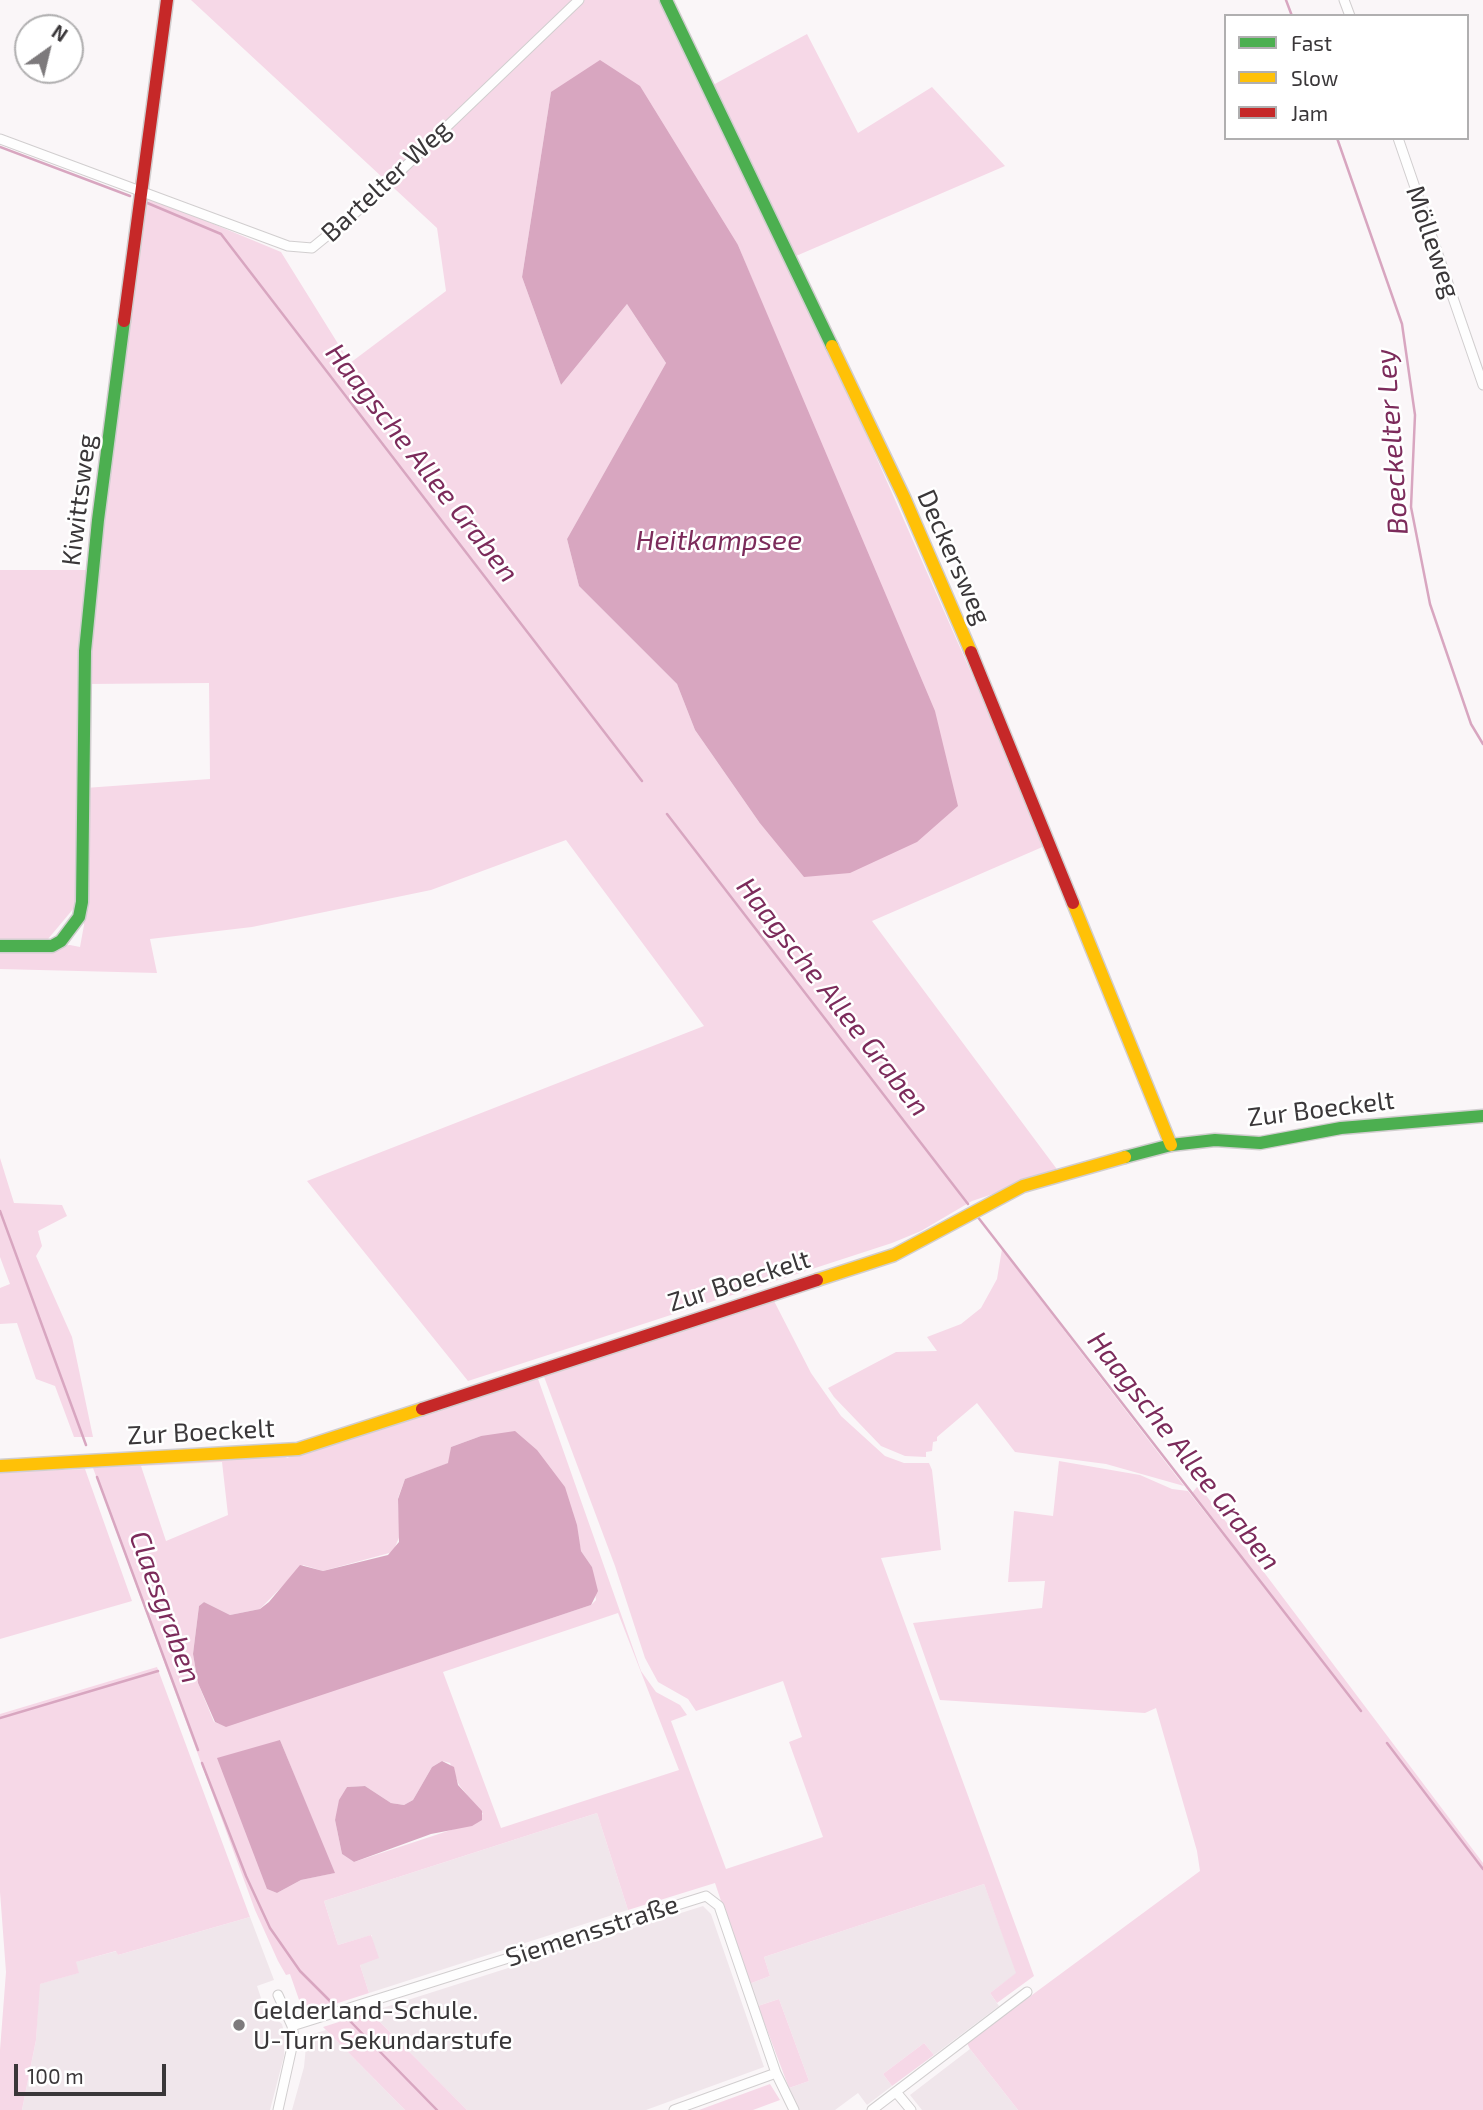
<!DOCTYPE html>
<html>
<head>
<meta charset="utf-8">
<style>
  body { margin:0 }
  #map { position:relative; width:1483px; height:2110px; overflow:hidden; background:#faf6f8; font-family:"Exo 2",sans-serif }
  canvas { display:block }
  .legend { position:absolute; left:1224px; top:14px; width:245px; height:126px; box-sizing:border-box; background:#fff; border:2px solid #b0afb0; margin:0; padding:9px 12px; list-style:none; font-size:21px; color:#3a3739 }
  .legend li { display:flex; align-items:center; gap:14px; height:35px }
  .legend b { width:35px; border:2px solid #b0afb0 }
  .north { position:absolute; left:14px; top:14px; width:70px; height:70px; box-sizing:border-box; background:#fff; border:2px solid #b0afb0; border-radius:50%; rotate:34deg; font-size:19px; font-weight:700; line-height:28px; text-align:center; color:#3a3739 }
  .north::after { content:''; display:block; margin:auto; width:24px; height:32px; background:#7d7a7c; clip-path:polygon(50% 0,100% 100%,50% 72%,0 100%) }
  .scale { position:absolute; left:14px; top:2064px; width:152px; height:32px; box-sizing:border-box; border:4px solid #3a3739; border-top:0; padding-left:9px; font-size:21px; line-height:24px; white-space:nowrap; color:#3a3739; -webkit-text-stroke:5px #fff; paint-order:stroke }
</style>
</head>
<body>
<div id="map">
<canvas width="1483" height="2110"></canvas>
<ul class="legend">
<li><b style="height:9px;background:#4caf50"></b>Fast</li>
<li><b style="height:9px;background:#ffc107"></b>Slow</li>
<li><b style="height:9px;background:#c62828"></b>Jam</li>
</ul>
<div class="north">N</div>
<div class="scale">100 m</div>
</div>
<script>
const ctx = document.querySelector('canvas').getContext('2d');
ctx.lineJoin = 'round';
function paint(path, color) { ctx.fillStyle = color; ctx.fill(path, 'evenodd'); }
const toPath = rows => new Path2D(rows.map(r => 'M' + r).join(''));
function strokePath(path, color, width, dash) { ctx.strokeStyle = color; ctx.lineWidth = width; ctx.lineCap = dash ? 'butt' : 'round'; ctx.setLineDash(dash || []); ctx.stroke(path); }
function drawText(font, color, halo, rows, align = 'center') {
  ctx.font = font + ' "Exo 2",sans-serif'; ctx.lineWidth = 5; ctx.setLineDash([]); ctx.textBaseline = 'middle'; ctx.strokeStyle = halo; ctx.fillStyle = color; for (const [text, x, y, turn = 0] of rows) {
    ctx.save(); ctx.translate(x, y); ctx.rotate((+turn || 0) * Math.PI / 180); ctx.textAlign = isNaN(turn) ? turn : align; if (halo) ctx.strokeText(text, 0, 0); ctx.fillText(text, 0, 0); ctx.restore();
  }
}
const built = toPath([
  [597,1813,628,1910,369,1993,360,1965,372,1935,338,1945,324,1901],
  [984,1884,1017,1973,990,1993,999,2006,934,2055,924,2043,883,2074,892,2086,867,2105,858,2093,835,2110,799,2110,789,2088,809,2081,779,1999,758,2006,749,1984,770,1976,764,1957],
  [703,1906,711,1914,764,2067,646,2110,467,2110,370,2012],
  [250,1917,274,1980,257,1986,265,2010,282,2024,285,2036,284,2056,270,2110,22,2110,36,2040,39,1984,78,1973,75,1962,117,1951,118,1955],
  [326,2030,405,2110,292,2110,304,2067,307,2036],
  [970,2049,1018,2110,922,2110,910,2095]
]);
const green = toPath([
  [191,0,668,0,713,85,807,34,858,133,932,87,1005,166,789,259,1047,845,872,921,1059,1172,972,1201,921,1231,892,1243,468,1381,307,1181,704,1026,566,840,431,890,252,927,150,939,157,973,0,969,0,949,70,945,80,947,84,925,85,788,210,779,209,683,85,684,101,519,144,195,281,252,350,363,446,291,437,228],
  [551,92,738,245,824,454,759,822,695,730,677,684,579,586,567,539,666,363,627,304,561,385,522,277],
  [0,570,91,570,79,902,43,945,0,944],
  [0,1158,14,1203,62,1205,67,1216,38,1231,42,1246,36,1256,72,1337,93,1437,74,1437,55,1386,36,1379,17,1323,0,1324,0,1288,10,1284,0,1257],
  [1002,1249,1079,1350,1184,1486,1106,1464,1015,1452,977,1403,937,1437,937,1441,933,1442,932,1451,926,1452,926,1457,905,1456,881,1446,834,1397,828,1388,896,1352,937,1351,927,1337,961,1324,981,1308,997,1279],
  [773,1299,811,1373,841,1416,885,1456,904,1463,929,1463,932,1470,941,1550,881,1558,1034,1976,997,2003,990,1993,1016,1973,984,1884,764,1957,770,1976,749,1984,715,1883,628,1910,597,1813,324,1901,338,1945,371,1935,379,1958,360,1965,369,1993,304,2014,290,1974,286,1975,278,1961,255,1910,93,1468,280,1455,288,1458,292,1453,537,1376,641,1671,656,1692,680,1705,687,1715,671,1721,726,1869,823,1837,789,1742,802,1737,783,1681,696,1711,688,1699,658,1682,645,1658,615,1566,543,1374],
  [481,1436,572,1510,581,1551,592,1567,596,1600,591,1605,226,1726,214,1722,198,1683,193,1654,199,1606,204,1602,230,1615,260,1609,303,1565,323,1571,393,1552,400,1535,398,1498,405,1479,449,1463,451,1447],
  [222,1462,228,1515,166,1541,141,1466],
  [618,1613,679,1770,501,1828,443,1672],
  [280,1740,334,1873,301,1880,277,1893,267,1889],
  [442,1761,450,1763,459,1785,483,1814,463,1826,354,1862,342,1854,335,1820,347,1787,365,1786,391,1803,404,1805,413,1800,432,1767],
  [1059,1461,1140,1475,1172,1489,1188,1491,1230,1544,1192,1493,1197,1487,1202,1490,1483,1863,1483,2110,1018,2110,970,2049,967,2043,1200,1871,1197,1851,1156,1708,1145,1713,940,1700,913,1623,1042,1608,1045,1581,1008,1582,1014,1511,1053,1516],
  [85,1469,132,1601,0,1639,0,1472],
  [157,1667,250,1917,118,1955,116,1951,76,1962,79,1973,40,1984,36,2040,22,2110,0,2110,0,2050,6,1972,0,1892,0,1714],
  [779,1999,809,2081,789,2088,758,2006],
  [370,2012,467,2110,405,2110,323,2027],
  [924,2043,934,2055,892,2086,883,2074],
  [770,2084,780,2100,753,2110,699,2110]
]);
const water = toPath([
  [600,60,640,86,738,245,935,711,958,806,917,842,850,873,804,877,759,822,695,730,677,684,579,586,567,539,666,363,627,304,561,385,522,277,551,92],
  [515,1431,537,1450,565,1487,577,1525,581,1551,592,1567,598,1591,591,1605,226,1727,215,1722,198,1683,193,1654,199,1606,204,1602,230,1615,260,1609,269,1602,300,1565,323,1571,388,1555,399,1542,398,1499,405,1479,448,1463,451,1447,481,1436],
  [280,1740,335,1873,301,1880,277,1893,267,1889,217,1758],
  [442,1761,454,1767,458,1785,482,1811,482,1820,472,1826,431,1834,354,1862,342,1854,335,1820,339,1800,347,1787,365,1786,391,1803,404,1805,413,1800,432,1767]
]);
const stream = toPath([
  [1286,0,1292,16],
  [1337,138,1402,324,1415,415,1411,507,1430,604,1471,724,1483,744],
  [0,147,130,196],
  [145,202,221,234,642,781],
  [667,814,968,1204],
  [0,1211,86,1445],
  [977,1216,1361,1711],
  [97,1477,198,1750],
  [0,1718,158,1671],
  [1387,1743,1483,1869],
  [202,1763,246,1876,270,1928,300,1971,334,2005],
  [348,2019,437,2110]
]);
const street = toPath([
  [1344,0,1350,16],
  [1398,138,1483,385],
  [0,139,288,246,312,248,366,204,579,0],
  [292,2026,706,1896,719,1906,776,2073,794,2110],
  [896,2092,911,2110],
  [278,2110,294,2038,292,2026,278,1995],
  [674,2110,776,2073],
  [872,2110,1027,1992]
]);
const fast = toPath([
  [666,0,832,346],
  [0,946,52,946,61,941,79,917,82,902,85,651,98,520,124,321],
  [1125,1157,1171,1145,1215,1140,1260,1143,1341,1128,1483,1116]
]);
const slow = toPath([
  [832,346,904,497,971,652],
  [1073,903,1171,1145],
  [817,1280,894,1255,1023,1186,1125,1157],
  [0,1466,298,1449,422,1409]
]);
const jam = toPath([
  [124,321,167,0],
  [971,652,1073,903],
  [422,1409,817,1280]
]);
const markers = [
  [239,2025,7,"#7d7a7c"]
];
const streetNames = [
  ["Bartelter Weg",386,181,-43],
  ["Mölleweg",1433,242,71],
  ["Kiwittsweg",79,500,-83],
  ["Deckersweg",954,557,66],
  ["Zur Boeckelt",1321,1109,-7],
  ["Zur Boeckelt",739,1281,-18],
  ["Zur Boeckelt",201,1432,-3],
  ["Siemensstraße",592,1931,-18]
];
const poiNames = [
  ["Gelderland-Schule.",253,2010],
  ["U-Turn Sekundarstufe",253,2040]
];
const waterNames = [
  ["Boeckelter Ley",1392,442,-94],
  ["Haagsche Allee Graben",422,463,52],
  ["Heitkampsee",719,541],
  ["Haagsche Allee Graben",833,997,52],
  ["Haagsche Allee Graben",1184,1451,52],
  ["Claesgraben",165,1607,70]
];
paint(built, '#f0e6eb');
paint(green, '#f6d8e7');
paint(water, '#d8a6c0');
strokePath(stream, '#d8a6c0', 2.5);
strokePath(street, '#d1cecf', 11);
strokePath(fast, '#d1cecf', 15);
strokePath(slow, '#d1cecf', 15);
strokePath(jam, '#d1cecf', 15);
strokePath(street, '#fefefe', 9);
strokePath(fast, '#4caf50', 12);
strokePath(slow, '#ffc107', 12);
strokePath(jam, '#c62828', 12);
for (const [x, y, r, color] of markers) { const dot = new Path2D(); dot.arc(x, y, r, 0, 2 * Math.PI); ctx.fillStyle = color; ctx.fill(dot); strokePath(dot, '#fff', 2.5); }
drawText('26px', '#3a3739', '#fff', streetNames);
drawText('26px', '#3a3739', '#fff', poiNames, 'left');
drawText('italic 28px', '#7c2b5b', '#fff', waterNames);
</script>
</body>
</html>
